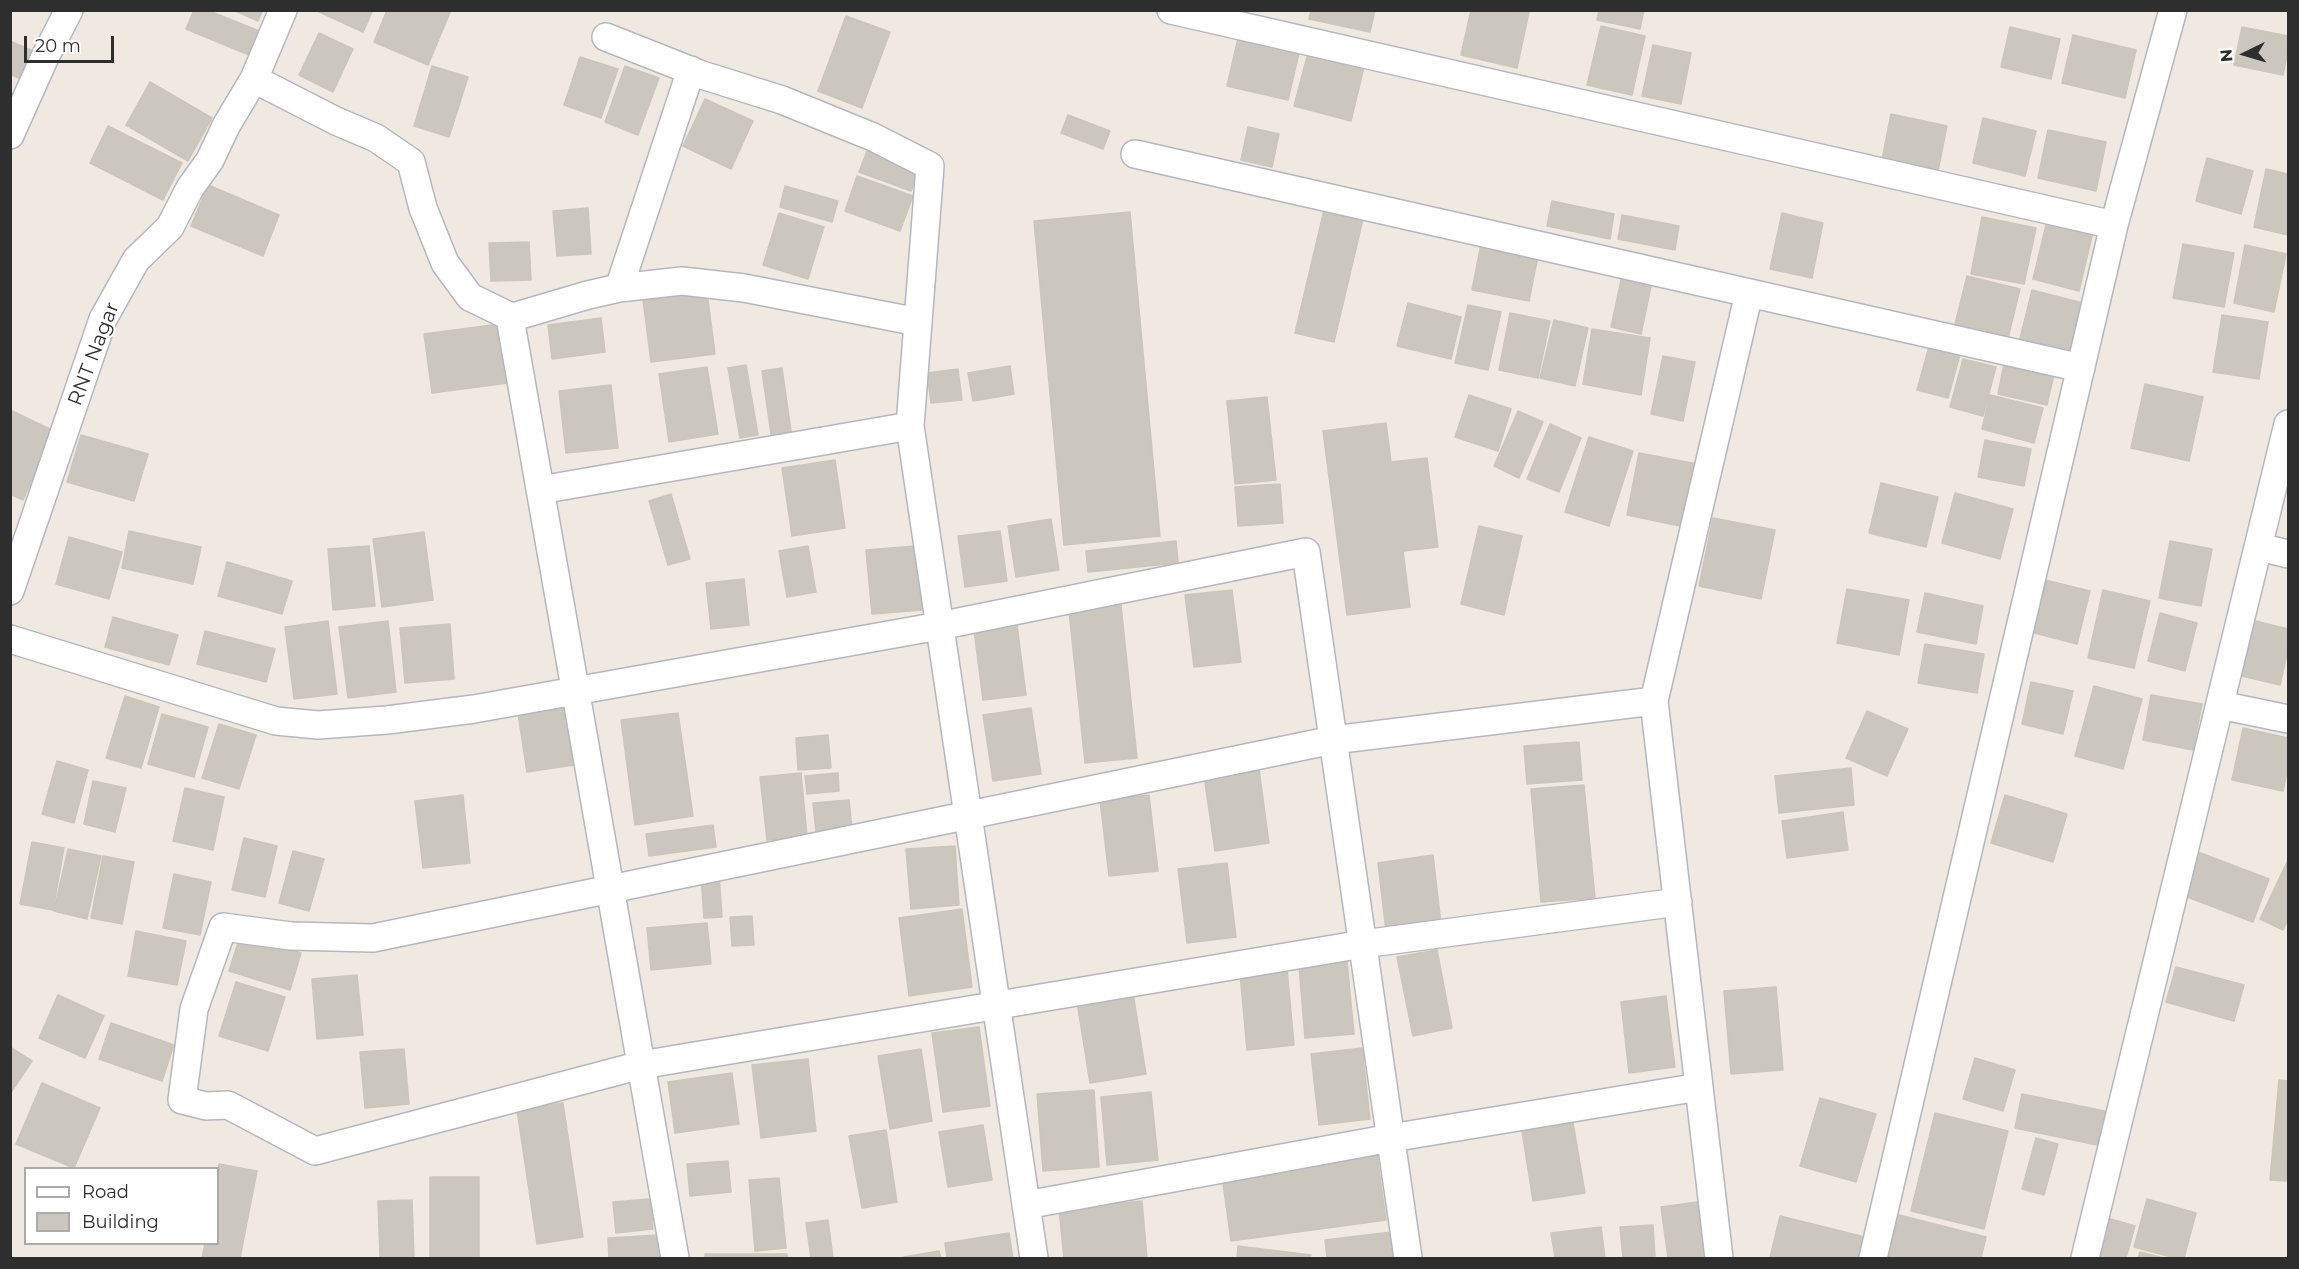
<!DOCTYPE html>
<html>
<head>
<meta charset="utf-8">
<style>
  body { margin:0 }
  #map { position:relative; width:2299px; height:1269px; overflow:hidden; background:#efe9e1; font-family:Montserrat,sans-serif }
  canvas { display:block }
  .frame { position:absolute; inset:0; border:12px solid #2e2e2e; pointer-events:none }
  .legend { position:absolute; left:24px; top:1167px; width:195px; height:78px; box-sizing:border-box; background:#fff; border:2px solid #ababab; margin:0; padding:8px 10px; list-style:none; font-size:18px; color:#2e2e2e }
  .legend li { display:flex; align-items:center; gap:12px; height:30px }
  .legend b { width:30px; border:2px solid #ababab }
  .north { position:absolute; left:2215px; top:24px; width:60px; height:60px; -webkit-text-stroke:4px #fff; paint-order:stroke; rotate:265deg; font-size:16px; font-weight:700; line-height:24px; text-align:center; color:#2e2e2e }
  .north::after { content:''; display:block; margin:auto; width:21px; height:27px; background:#2e2e2e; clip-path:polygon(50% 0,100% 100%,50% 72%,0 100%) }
  .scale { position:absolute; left:24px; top:36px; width:90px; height:27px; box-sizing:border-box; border:3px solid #2e2e2e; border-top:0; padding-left:8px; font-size:18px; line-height:21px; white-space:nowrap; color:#2e2e2e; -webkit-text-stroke:4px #fff; paint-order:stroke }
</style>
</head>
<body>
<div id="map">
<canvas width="2299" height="1269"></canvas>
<div class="frame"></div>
<ul class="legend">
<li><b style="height:8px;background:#fff"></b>Road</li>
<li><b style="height:16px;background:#cbc7bf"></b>Building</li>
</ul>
<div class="north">N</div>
<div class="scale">20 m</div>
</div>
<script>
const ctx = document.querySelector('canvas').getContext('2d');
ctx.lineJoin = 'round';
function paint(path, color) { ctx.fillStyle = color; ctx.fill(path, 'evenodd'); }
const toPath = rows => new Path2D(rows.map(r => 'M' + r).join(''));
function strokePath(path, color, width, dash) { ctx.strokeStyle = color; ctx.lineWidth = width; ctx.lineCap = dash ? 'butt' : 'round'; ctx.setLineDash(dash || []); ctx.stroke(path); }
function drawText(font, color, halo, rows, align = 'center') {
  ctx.font = font + ' Montserrat,sans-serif'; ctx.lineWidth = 4.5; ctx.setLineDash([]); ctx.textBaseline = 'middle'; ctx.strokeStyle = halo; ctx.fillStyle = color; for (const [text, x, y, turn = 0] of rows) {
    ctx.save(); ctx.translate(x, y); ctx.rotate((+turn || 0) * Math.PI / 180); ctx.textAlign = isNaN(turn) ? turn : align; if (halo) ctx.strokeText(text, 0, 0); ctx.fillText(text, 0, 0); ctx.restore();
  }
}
const building = toPath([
  [194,10,207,10,259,31,249,55,186,29,194,10],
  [233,10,263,10,258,21,233,10],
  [315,10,373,10,363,32,315,10],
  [387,10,451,10,428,65,374,42,387,10],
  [1311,10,1375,10,1370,32,1309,19,1311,10],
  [1471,10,1529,12,1517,68,1461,55,1471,10],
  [1599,10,1644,10,1640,29,1597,20,1599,10],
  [846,16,890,32,862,108,818,91,846,16],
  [1601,26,1645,36,1632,95,1587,85,1601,26],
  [2010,27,2060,39,2051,79,2001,67,2010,27],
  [2242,27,2288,36,2288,50,2283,75,2234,65,2242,27],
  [319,33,353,49,333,92,299,75,319,33],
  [1239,34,1300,49,1288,100,1227,86,1239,34],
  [2073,35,2136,50,2125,98,2062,83,2073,35],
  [10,41,33,51,21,79,10,74,10,41],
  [1653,45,1691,53,1681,104,1642,96,1653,45],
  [1308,53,1364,67,1351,121,1294,106,1308,53],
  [580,57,618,69,601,118,564,105,580,57],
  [432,66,468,77,449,137,414,126,432,66],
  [625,66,659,78,638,135,605,122,625,66],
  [150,82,212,118,188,161,126,125,150,82],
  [705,99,753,121,731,169,683,146,705,99],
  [1891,114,1947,126,1938,171,1882,160,1891,114],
  [1068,115,1110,131,1103,149,1061,133,1068,115],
  [1983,118,2036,131,2025,176,1973,163,1983,118],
  [108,126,182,163,163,200,90,163,108,126],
  [1248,127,1279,134,1272,167,1241,160,1248,127],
  [2048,130,2106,142,2096,191,2038,178,2048,130],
  [869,146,921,166,911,191,859,172,869,146],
  [2207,158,2253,171,2241,214,2196,201,2207,158],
  [2266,169,2288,174,2288,235,2254,227,2266,169],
  [857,176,913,196,900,231,845,211,857,176],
  [208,185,279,215,263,256,191,226,208,185],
  [785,186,838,201,832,222,780,207,785,186],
  [1552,201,1614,214,1610,239,1547,226,1552,201],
  [588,208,591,254,557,256,553,211,588,208],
  [1324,210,1363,219,1334,342,1295,333,1324,210],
  [1130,212,1160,536,1064,545,1034,221,1130,212],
  [779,213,824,227,808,279,763,265,779,213],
  [1782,213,1823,223,1812,278,1770,269,1782,213],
  [1622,215,1679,226,1675,250,1618,239,1622,215],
  [1982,217,2036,228,2024,284,1971,274,1982,217],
  [2047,221,2093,232,2079,291,2033,279,2047,221],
  [1482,239,1539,251,1529,301,1472,290,1482,239],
  [529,242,531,280,491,281,489,243,529,242],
  [2183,244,2234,253,2224,307,2173,298,2183,244],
  [2245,245,2286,254,2274,312,2234,303,2245,245],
  [1623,271,1653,277,1641,334,1611,327,1623,271],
  [1967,276,2020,289,2007,342,1954,328,1967,276],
  [2032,290,2083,303,2070,356,2019,343,2032,290],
  [707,292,715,354,651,362,643,300,707,292],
  [1408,303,1461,317,1451,359,1397,346,1408,303],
  [1468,305,1501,312,1488,370,1455,363,1468,305],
  [1510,313,1550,321,1538,378,1499,370,1510,313],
  [2222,315,2268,322,2259,379,2213,372,2222,315],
  [601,318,605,352,552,359,548,325,601,318],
  [1554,320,1588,328,1575,386,1540,378,1554,320],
  [500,324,508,383,432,393,424,334,500,324],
  [1592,329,1650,338,1641,395,1583,384,1592,329],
  [1930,343,1961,351,1948,398,1917,390,1930,343],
  [2006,354,2056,365,2047,405,1998,394,2006,354],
  [1663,356,1695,362,1683,421,1651,414,1663,356],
  [1963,359,1996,367,1983,416,1950,407,1963,359],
  [746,365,758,435,740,438,728,368,746,365],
  [1010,366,1014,394,973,401,968,373,1010,366],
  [707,367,718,434,669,442,659,374,707,367],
  [782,368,792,438,772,441,762,371,782,368],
  [958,369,962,400,931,403,927,373,958,369],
  [2145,384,2203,397,2189,461,2131,448,2145,384],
  [611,385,618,448,566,453,559,391,611,385],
  [1469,395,1511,409,1498,451,1455,437,1469,395],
  [1990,395,2043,408,2034,443,1982,429,1990,395],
  [1267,397,1276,480,1235,484,1227,401,1267,397],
  [10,410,54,431,23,500,10,494,10,410],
  [1518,411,1543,422,1519,478,1494,466,1518,411],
  [1386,423,1391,462,1427,458,1438,547,1403,551,1410,607,1347,615,1323,431,1386,423],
  [1550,424,1581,438,1559,492,1527,479,1550,424],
  [81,435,148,454,134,501,67,482,81,435],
  [1589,437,1633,451,1609,526,1565,512,1589,437],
  [1985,440,2031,449,2024,486,1978,477,1985,440],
  [1639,453,1697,464,1685,527,1627,515,1639,453],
  [835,460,845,528,792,536,782,468,835,460],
  [1881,483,1938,497,1926,547,1869,533,1881,483],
  [1280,484,1283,523,1238,526,1235,487,1280,484],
  [1955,493,2013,509,2000,559,1942,543,1955,493],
  [671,494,690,559,668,565,649,501,671,494],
  [1713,518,1775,530,1761,599,1699,586,1713,518],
  [1051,519,1059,570,1016,577,1008,526,1051,519],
  [1479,526,1522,536,1504,615,1461,604,1479,526],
  [129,531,201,547,193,584,122,568,129,531],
  [1000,531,1007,581,965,587,958,536,1000,531],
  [424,532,433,600,382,607,373,539,424,532],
  [69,537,122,552,109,599,56,584,69,537],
  [1176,541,1178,563,1088,572,1086,551,1176,541],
  [2170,541,2212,549,2201,606,2159,598,2170,541],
  [369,546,375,606,333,610,328,549,369,546],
  [808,546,816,592,787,597,779,551,808,546],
  [916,546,922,610,872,614,866,550,916,546],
  [227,562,292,581,282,614,218,596,227,562],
  [744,579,749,625,711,629,706,583,744,579],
  [2041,579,2090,591,2077,644,2027,631,2041,579],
  [1847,589,1909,600,1899,655,1837,643,1847,589],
  [1232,590,1241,662,1194,667,1185,595,1232,590],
  [2103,590,2150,601,2134,668,2088,658,2103,590],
  [1925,593,1983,606,1976,644,1917,632,1925,593],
  [1121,605,1137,758,1085,763,1069,611,1121,605],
  [2160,613,2197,623,2185,671,2148,661,2160,613],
  [113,617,178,635,169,665,105,647,113,617],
  [2243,618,2288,629,2288,650,2280,685,2229,673,2243,618],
  [328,621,337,694,294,699,285,627,328,621],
  [388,621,396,692,348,698,339,627,388,621],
  [450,624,454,679,405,683,400,628,450,624],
  [1017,625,1026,695,983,700,974,630,1017,625],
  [205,631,275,649,266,682,197,664,205,631],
  [1925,644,1984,654,1977,693,1918,683,1925,644],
  [2031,682,2073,691,2063,734,2022,724,2031,682],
  [2094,686,2142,699,2123,769,2075,756,2094,686],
  [2151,695,2202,704,2193,750,2143,740,2151,695],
  [125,696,159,707,141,768,106,758,125,696],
  [569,699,580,764,527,772,517,707,569,699],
  [1031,708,1041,774,993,781,983,715,1031,708],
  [1867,711,1908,729,1887,776,1846,758,1867,711],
  [678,713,693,816,635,825,621,720,678,713],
  [162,714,208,727,194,777,148,764,162,714],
  [219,724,256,735,239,789,202,778,219,724],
  [2243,728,2288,738,2288,766,2283,791,2232,780,2243,728],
  [828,735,831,768,798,770,796,738,828,735],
  [1579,742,1582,780,1527,784,1524,746,1579,742],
  [57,761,88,770,74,823,42,814,57,761],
  [1851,768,1854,805,1779,813,1775,776,1851,768],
  [1259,769,1269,843,1215,851,1204,776,1259,769],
  [801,773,807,836,767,840,760,777,801,773],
  [838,773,839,791,807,794,805,776,838,773],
  [93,781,126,788,115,832,84,824,93,781],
  [1584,785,1595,898,1541,902,1531,789,1584,785],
  [185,788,224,797,213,850,173,841,185,788],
  [463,795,470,863,423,868,415,801,463,795],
  [1149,795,1158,871,1109,876,1100,800,1149,795],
  [2005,795,2067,814,2053,862,1991,843,2005,795],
  [849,800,852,829,816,832,813,803,849,800],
  [1843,812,1848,850,1787,858,1782,821,1843,812],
  [713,825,716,847,649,856,646,834,713,825],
  [244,838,277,846,265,897,232,890,244,838],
  [32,842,64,848,53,910,20,904,32,842],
  [955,846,959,905,911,909,906,849,955,846],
  [68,849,101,856,87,919,54,911,68,849],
  [293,851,324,859,309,911,279,903,293,851],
  [2198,852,2269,879,2253,922,2182,895,2198,852],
  [1433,855,1441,924,1386,931,1378,863,1433,855],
  [103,856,134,862,122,924,91,918,103,856],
  [2288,860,2288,919,2283,930,2260,919,2288,860],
  [1227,863,1236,937,1187,943,1178,869,1227,863],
  [174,874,211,882,200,935,163,928,174,874],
  [719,874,722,917,704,918,701,876,719,874],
  [962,909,972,987,909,996,899,918,962,909],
  [752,916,754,945,732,946,730,917,752,916],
  [707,923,711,964,651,970,647,928,707,923],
  [136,931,186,941,177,985,128,976,136,931],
  [241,933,301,953,290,990,229,971,241,933],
  [1437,950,1452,1028,1413,1036,1397,957,1437,950],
  [1347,962,1354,1034,1305,1038,1299,966,1347,962],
  [2176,967,2244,985,2234,1021,2166,1002,2176,967],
  [1287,969,1294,1045,1247,1050,1240,973,1287,969],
  [357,975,363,1035,317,1039,312,979,357,975],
  [236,982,285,997,268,1051,219,1036,236,982],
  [1776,987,1783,1070,1731,1074,1724,991,1776,987],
  [1133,993,1146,1074,1090,1083,1077,1002,1133,993],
  [58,995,104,1016,85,1058,39,1038,58,995],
  [1666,996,1675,1067,1629,1073,1621,1002,1666,996],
  [111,1023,174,1045,162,1081,99,1059,111,1023],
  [979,1027,990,1106,943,1112,932,1033,979,1027],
  [10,1047,32,1061,10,1094,10,1047],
  [1362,1048,1370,1119,1319,1125,1311,1054,1362,1048],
  [404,1049,409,1104,365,1108,360,1052,404,1049],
  [921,1049,932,1121,890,1129,878,1056,921,1049],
  [1975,1058,2015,1070,2003,1111,1963,1099,1975,1058],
  [808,1059,816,1131,761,1138,752,1065,808,1059],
  [732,1073,739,1124,675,1133,668,1082,732,1073],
  [2279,1080,2288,1081,2288,1154,2286,1181,2270,1180,2279,1080],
  [42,1083,100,1108,74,1168,16,1144,42,1083],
  [1094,1090,1099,1167,1043,1171,1037,1094,1094,1090],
  [1151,1092,1158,1160,1107,1165,1101,1097,1151,1092],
  [2022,1094,2109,1112,2102,1146,2015,1128,2022,1094],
  [1820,1098,1876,1114,1856,1182,1800,1166,1820,1098],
  [563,1103,583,1237,537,1244,517,1110,563,1103],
  [1935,1113,2008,1131,1984,1229,1911,1211,1935,1113],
  [1573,1123,1585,1193,1533,1201,1522,1131,1573,1123],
  [983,1125,992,1180,948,1187,939,1132,983,1125],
  [886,1130,897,1202,862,1208,849,1136,886,1130],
  [2036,1138,2058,1144,2044,1195,2022,1189,2036,1138],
  [1377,1155,1386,1220,1231,1241,1222,1176,1377,1155],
  [728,1161,731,1192,690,1196,687,1164,728,1161],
  [219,1164,257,1171,240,1258,202,1258,205,1244,218,1244,218,1174,219,1164],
  [430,1177,479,1177,479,1258,430,1258,430,1177],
  [779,1178,786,1248,755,1251,749,1180,779,1178],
  [650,1199,653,1229,616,1233,613,1202,650,1199],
  [2147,1199,2196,1213,2184,1258,2175,1258,2134,1247,2147,1199],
  [412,1200,414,1258,380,1258,378,1201,412,1200],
  [1142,1201,1147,1258,1064,1258,1059,1209,1142,1201],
  [1697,1202,1705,1258,1668,1258,1661,1207,1697,1202],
  [1899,1215,1986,1237,1981,1258,1888,1258,1899,1215],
  [1780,1216,1865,1237,1860,1258,1770,1258,1780,1216],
  [2107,1218,2135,1226,2126,1258,2096,1258,2107,1218],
  [828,1220,833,1258,811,1258,806,1223,828,1220],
  [1653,1225,1655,1258,1623,1258,1620,1227,1653,1225],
  [1601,1227,1605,1258,1555,1258,1551,1233,1601,1227],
  [1400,1231,1403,1258,1327,1258,1325,1240,1400,1231],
  [1009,1233,1013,1258,947,1258,945,1243,1009,1233],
  [659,1235,660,1258,609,1258,608,1238,659,1235],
  [1238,1246,1311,1255,1310,1258,1237,1258,1238,1246],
  [939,1251,941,1258,904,1258,904,1257,939,1251],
  [2140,1252,2164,1258,2138,1258,2140,1252],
  [705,1254,787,1254,787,1258,705,1258,705,1254]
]);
const minor = toPath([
  [1171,10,2114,225],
  [606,37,702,75,782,100,873,137,930,166,910,426,1034,1258],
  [254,79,336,121,376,138,411,162,423,208,445,263,470,297,507,315,510,318,675,1258],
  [10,135,44,59,69,10],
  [1135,154,2081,368],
  [619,288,691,70],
  [510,318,588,295,619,288,682,281,744,288,918,322],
  [540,490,910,426],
  [2259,547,2288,554],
  [10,591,103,319,136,260,170,227,190,188,210,160,226,126,254,79,283,10],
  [10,639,276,721,318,725,387,720,474,709,575,691,939,626,1306,552,1408,1258],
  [1654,701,1333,740,373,938,291,936,223,927,194,1009,182,1100,206,1106,228,1105,315,1151,641,1065,1363,944,1678,902],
  [2220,705,2288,719],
  [1026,1205,1391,1138,1699,1087],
  [1719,1258,1654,701,1749,293],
  [1873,1258,2114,225,2173,10],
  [2085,1258,2288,424]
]);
const streetNames = [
  ["RNT Nagar",94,354,-69]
];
paint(building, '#cbc7bf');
strokePath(building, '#cbc5ba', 1.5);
strokePath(minor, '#b4b7c1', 30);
strokePath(minor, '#fff', 27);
drawText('20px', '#2e2e2e', '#fff', streetNames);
</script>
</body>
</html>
